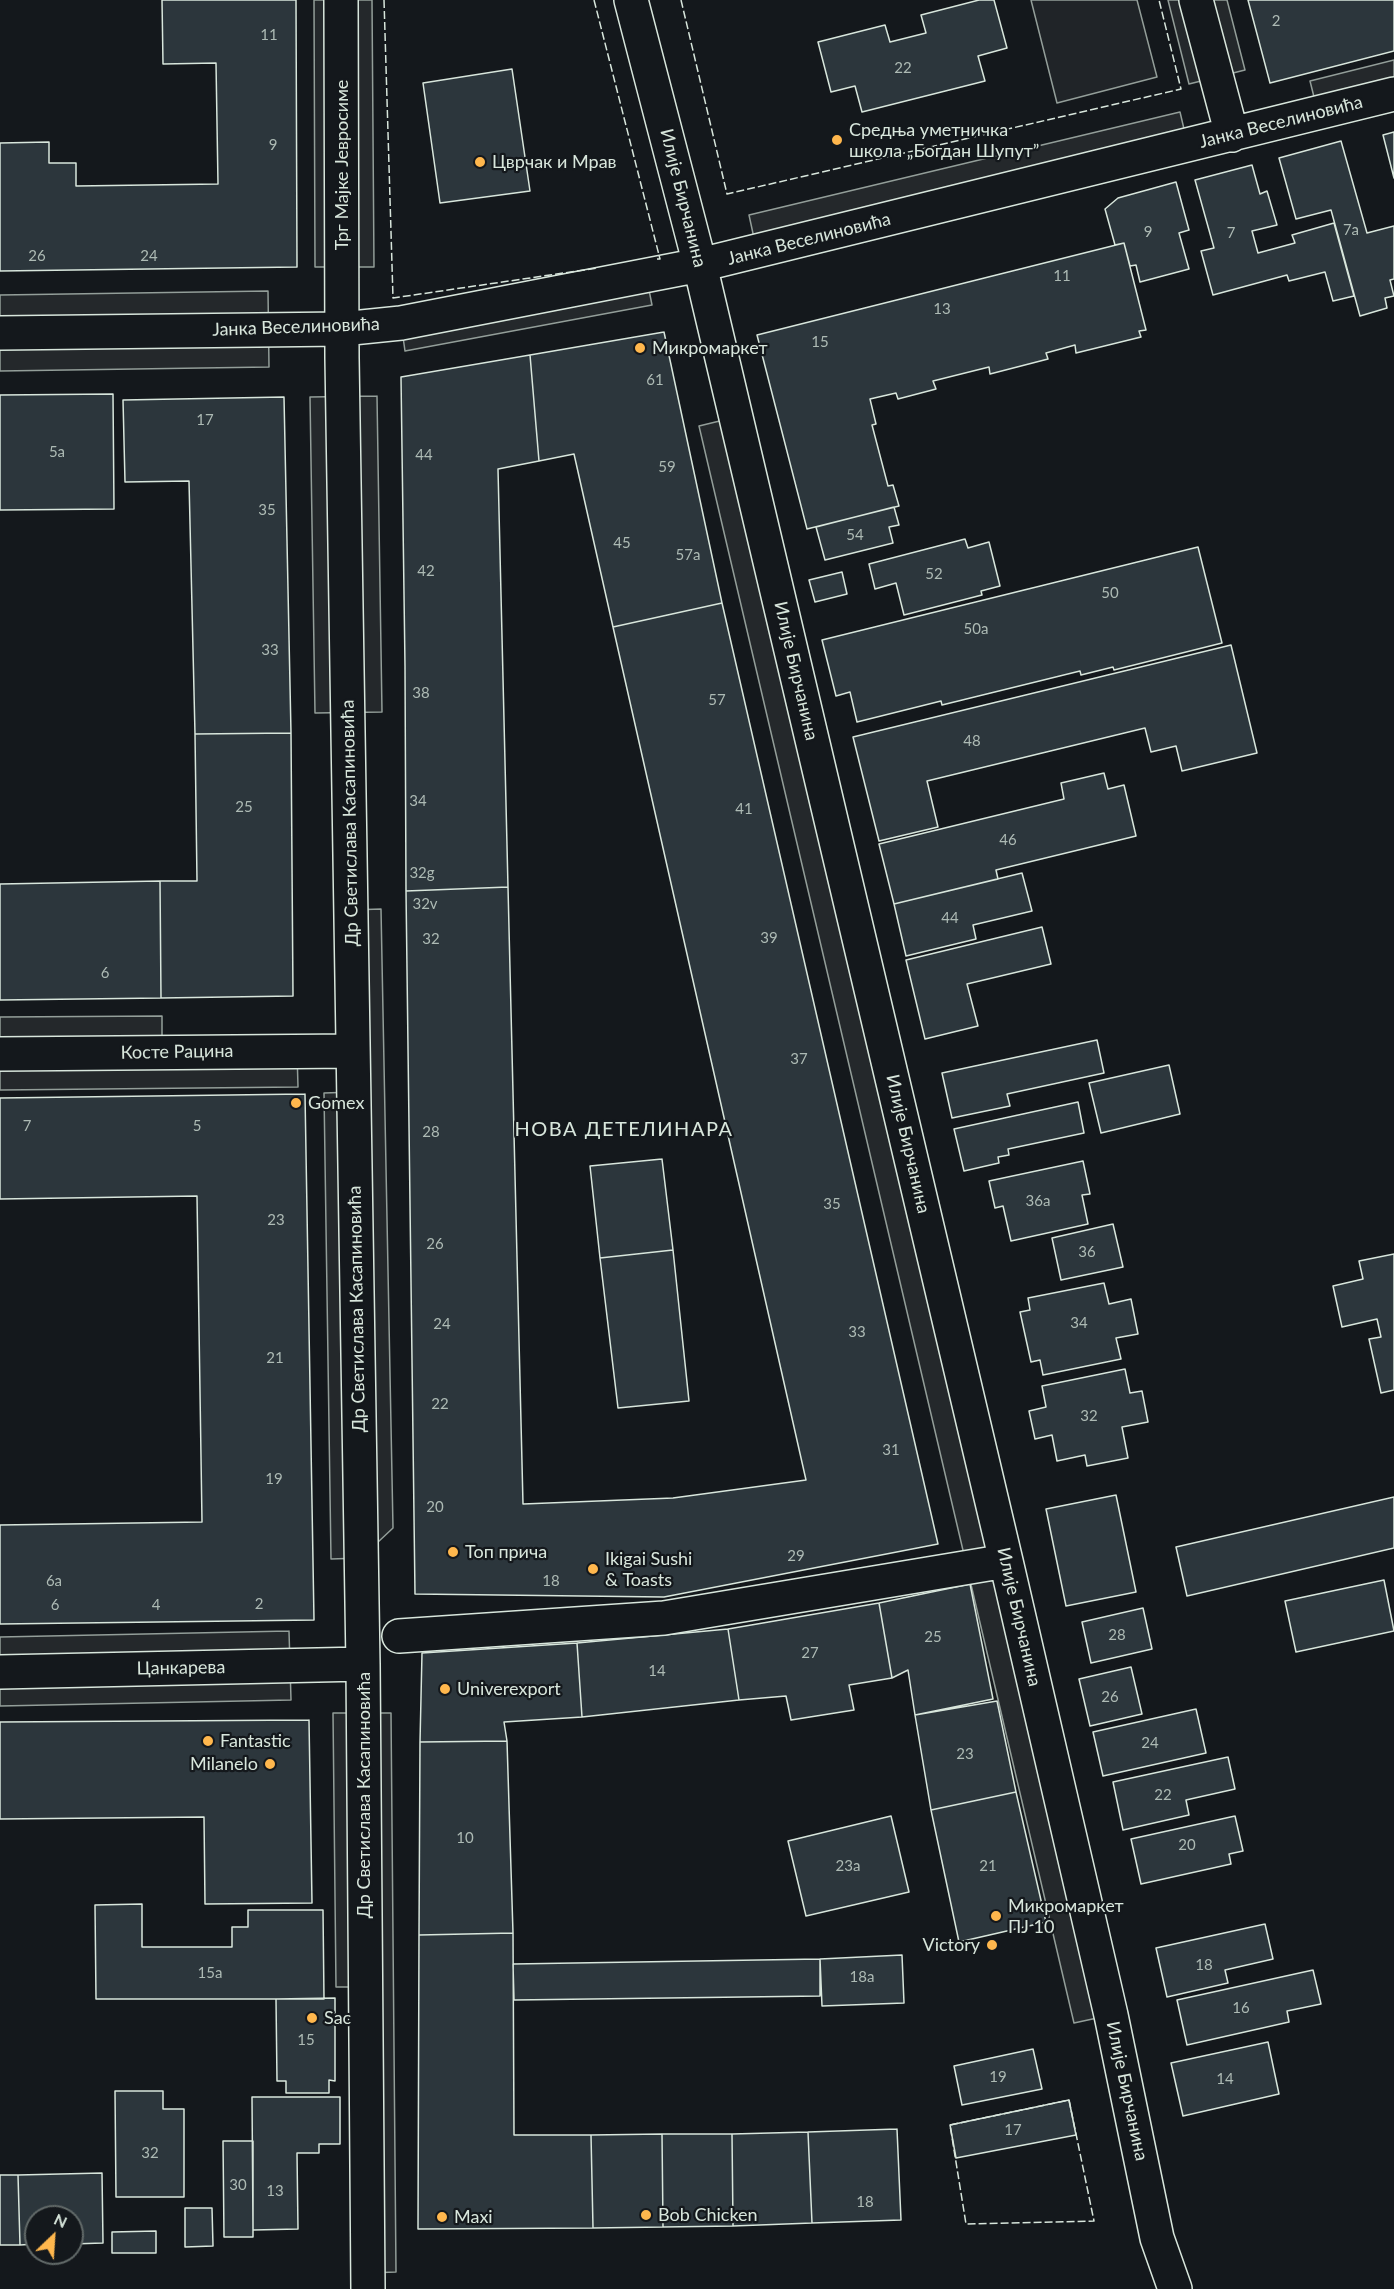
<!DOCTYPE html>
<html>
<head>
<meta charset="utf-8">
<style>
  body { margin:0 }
  #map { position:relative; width:1394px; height:2289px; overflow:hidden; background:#14181c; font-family:Lato,sans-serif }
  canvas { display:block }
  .north { position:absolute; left:24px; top:2205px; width:60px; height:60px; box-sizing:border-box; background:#14181c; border:2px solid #626a69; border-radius:50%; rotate:25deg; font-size:16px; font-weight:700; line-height:24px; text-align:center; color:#d8e6dc }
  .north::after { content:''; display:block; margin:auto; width:21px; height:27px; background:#ffb74d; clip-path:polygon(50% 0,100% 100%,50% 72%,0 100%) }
</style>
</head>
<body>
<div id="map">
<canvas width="1394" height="2289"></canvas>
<div class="north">N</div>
</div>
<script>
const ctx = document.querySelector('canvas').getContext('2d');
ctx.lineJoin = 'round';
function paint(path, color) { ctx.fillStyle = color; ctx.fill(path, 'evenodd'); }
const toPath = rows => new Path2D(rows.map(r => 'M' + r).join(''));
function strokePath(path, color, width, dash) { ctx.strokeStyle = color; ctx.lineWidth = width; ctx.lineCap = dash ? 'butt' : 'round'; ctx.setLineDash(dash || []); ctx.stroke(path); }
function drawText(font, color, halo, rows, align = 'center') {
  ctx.font = font + ' Lato,sans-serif'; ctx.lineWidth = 4.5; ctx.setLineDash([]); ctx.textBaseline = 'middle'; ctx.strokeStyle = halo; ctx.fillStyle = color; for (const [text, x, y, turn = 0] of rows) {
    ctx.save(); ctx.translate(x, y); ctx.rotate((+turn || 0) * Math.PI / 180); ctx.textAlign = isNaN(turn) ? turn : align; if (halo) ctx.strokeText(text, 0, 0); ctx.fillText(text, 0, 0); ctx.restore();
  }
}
const green = toPath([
  [1031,0,1137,0,1157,77,1057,103,1031,0]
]);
const parking = toPath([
  [314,0,372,0,374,267,315,267,314,0],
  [1168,0,1227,0,1245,70,1189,84,1168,0],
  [1394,60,1394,94,1318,113,1310,81,1394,60],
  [1180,112,1188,146,757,252,749,215,1180,112],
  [646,275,652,305,405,351,401,323,646,275],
  [268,291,269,367,0,371,0,295,268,291],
  [377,396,382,712,315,713,310,397,377,396],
  [736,417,1111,2015,1074,2023,699,426,736,417],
  [381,909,393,1528,361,1558,331,1559,324,1093,354,1092,351,910,381,909],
  [162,1016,162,1052,297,1051,298,1087,0,1090,0,1017,162,1016],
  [289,1631,291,1700,0,1706,0,1637,289,1631],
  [333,1713,391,1713,396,2272,368,2273,365,1987,336,1987,333,1713]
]);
const building = toPath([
  [162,0,296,0,297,267,0,271,0,143,49,142,49,163,76,163,76,186,218,184,216,63,163,64,162,0],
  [979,0,994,0,1007,48,978,56,985,81,862,112,855,86,831,92,818,42,885,25,890,42,926,33,921,15,979,0],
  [1248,0,1394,0,1394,51,1270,83,1248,0],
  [512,69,530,191,440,203,423,83,512,69],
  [1394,132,1394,178,1383,135,1394,132],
  [1341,141,1367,233,1394,226,1394,279,1390,280,1394,296,1385,298,1387,308,1360,316,1331,210,1296,219,1279,158,1341,141],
  [1252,165,1260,194,1267,191,1277,225,1252,231,1258,253,1295,243,1292,235,1334,223,1354,296,1333,301,1325,272,1289,281,1287,275,1213,295,1201,251,1214,248,1195,180,1252,165],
  [1176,182,1189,230,1179,233,1189,269,1140,282,1136,265,1130,266,1124,243,1115,245,1105,209,1118,198,1176,182],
  [1124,243,1146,330,1139,331,1141,337,1076,353,1075,345,1046,353,1048,359,990,374,989,367,933,381,936,389,898,399,896,393,870,399,876,424,872,425,888,486,893,485,899,506,807,529,757,335,1124,243],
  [664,332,722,603,613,627,574,454,539,461,530,355,664,332],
  [530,355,539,461,498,469,508,887,406,891,405,666,401,377,530,355],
  [113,394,114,509,0,510,0,395,113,394],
  [284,397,291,733,195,734,189,481,125,482,123,400,284,397],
  [894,507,899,525,889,527,893,543,825,560,816,527,894,507],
  [965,539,968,548,989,542,1000,586,981,591,982,595,904,615,896,583,875,589,869,564,965,539],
  [1198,547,1222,643,1114,670,1113,667,1081,675,1080,671,942,705,941,701,857,722,850,692,836,696,822,640,1198,547],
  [842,572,847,594,815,602,809,580,842,572],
  [722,603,938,1544,664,1597,415,1594,406,891,508,887,523,1504,673,1498,806,1480,613,627,722,603],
  [1231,645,1257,753,1182,771,1176,746,1151,752,1145,728,927,781,938,827,879,841,853,737,1231,645],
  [291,733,293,996,161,998,160,881,197,881,195,734,291,733],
  [1104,773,1108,789,1124,785,1136,836,996,870,998,879,894,904,879,844,1064,799,1061,783,1104,773],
  [1022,873,1032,911,973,925,976,939,906,956,894,904,1022,873],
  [160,881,161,998,0,1000,0,884,160,881],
  [1042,927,1051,964,967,984,978,1026,925,1039,906,960,1042,927],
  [1097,1040,1104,1073,1007,1094,1010,1106,952,1118,942,1073,1097,1040],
  [1169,1065,1180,1114,1101,1133,1089,1083,1169,1065],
  [305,1094,314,1620,0,1624,0,1525,202,1522,197,1196,0,1199,0,1098,305,1094],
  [1078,1102,1084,1133,1008,1149,1009,1155,998,1157,999,1163,964,1171,954,1129,1078,1102],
  [662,1159,673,1250,600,1258,590,1166,662,1159],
  [1083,1161,1090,1194,1082,1195,1088,1224,1011,1241,1003,1206,995,1208,989,1181,1083,1161],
  [1113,1224,1123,1267,1061,1280,1052,1238,1113,1224],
  [673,1250,689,1401,618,1408,600,1258,673,1250],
  [1394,1254,1394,1390,1381,1393,1369,1339,1381,1337,1377,1319,1342,1327,1333,1286,1363,1279,1359,1261,1394,1254],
  [1104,1283,1109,1304,1131,1299,1138,1334,1116,1338,1121,1359,1043,1375,1040,1360,1031,1362,1020,1312,1030,1310,1028,1298,1104,1283],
  [1125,1369,1130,1393,1142,1391,1148,1422,1122,1427,1128,1458,1087,1466,1085,1455,1057,1461,1052,1435,1035,1439,1029,1411,1046,1407,1042,1386,1125,1369],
  [1116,1495,1136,1592,1066,1606,1046,1509,1116,1495],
  [1394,1497,1394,1548,1187,1596,1176,1547,1394,1497],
  [1384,1580,1394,1631,1296,1652,1285,1601,1384,1580],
  [970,1584,993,1699,915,1715,908,1670,892,1678,879,1603,970,1584],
  [879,1603,892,1678,849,1685,854,1710,791,1720,786,1696,739,1700,728,1629,879,1603],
  [1143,1608,1152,1649,1091,1663,1082,1622,1143,1608],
  [728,1629,739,1700,582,1717,577,1643,728,1629],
  [577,1643,582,1717,504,1722,507,1741,420,1742,422,1653,577,1643],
  [1131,1667,1142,1714,1090,1726,1079,1679,1131,1667],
  [997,1701,1016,1792,931,1810,915,1715,997,1701],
  [1196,1709,1206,1753,1103,1776,1093,1732,1196,1709],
  [309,1720,312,1903,205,1904,204,1817,0,1819,0,1722,309,1720],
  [507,1741,513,1933,419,1935,420,1742,507,1741],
  [1228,1757,1235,1789,1186,1800,1189,1815,1123,1830,1113,1782,1228,1757],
  [1016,1792,1046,1922,959,1942,931,1810,1016,1792],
  [891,1816,909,1892,806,1916,788,1841,891,1816],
  [1235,1816,1243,1851,1229,1854,1231,1864,1141,1884,1131,1839,1235,1816],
  [142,1904,142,1947,232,1947,232,1927,248,1927,248,1910,323,1910,324,1999,96,1999,95,1905,142,1904],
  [1265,1924,1273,1959,1225,1970,1228,1983,1167,1997,1156,1948,1265,1924],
  [513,1933,514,2135,591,2135,593,2228,418,2229,419,1935,513,1933],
  [902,1955,904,2003,822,2006,820,1959,902,1955],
  [820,1959,820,1996,514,2000,513,1964,820,1959],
  [1313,1970,1321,2004,1287,2011,1289,2022,1187,2045,1177,2000,1313,1970],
  [335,1998,335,2081,329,2080,329,2093,286,2093,286,2081,277,2081,276,1999,335,1998],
  [1268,2042,1279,2094,1183,2116,1171,2063,1268,2042],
  [1033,2049,1042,2089,962,2105,954,2066,1033,2049],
  [115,2091,163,2091,163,2109,184,2109,184,2197,116,2197,115,2091],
  [252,2097,340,2097,340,2144,319,2144,319,2153,297,2153,298,2229,253,2230,252,2097],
  [1069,2100,1076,2135,956,2158,950,2125,1069,2100],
  [897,2129,901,2220,812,2223,808,2132,897,2129],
  [808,2132,812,2223,733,2226,732,2134,808,2132],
  [662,2134,663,2227,593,2228,591,2135,662,2134],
  [662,2134,732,2134,733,2226,663,2227,662,2134],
  [223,2141,253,2141,253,2237,224,2237,223,2141],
  [102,2173,103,2243,72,2244,72,2217,36,2217,36,2244,20,2245,18,2175,102,2173],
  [0,2175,18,2175,20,2245,0,2245,0,2175],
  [185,2208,212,2208,213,2246,185,2247,185,2208],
  [156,2231,156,2253,112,2253,112,2232,156,2231]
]);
const street = toPath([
  [341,0,342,358,363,1664,368,2289],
  [631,0,700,265,1006,1561,1111,2015,1157,2238,1175,2289],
  [1196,0,1232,135],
  [0,333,342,329,401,323,700,265,1394,94],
  [0,1054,353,1051],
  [399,1636,664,1618,1006,1561],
  [0,1672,363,1664]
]);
const fence = toPath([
  [384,0,393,298,598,268],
  [594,0,660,259,657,259],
  [681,0,727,194,1181,89,1159,0],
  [1069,2100,1094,2221,966,2224,950,2125,1069,2100]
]);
const markers = [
  [837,140,6,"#ffb74d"],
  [480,162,6,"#ffb74d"],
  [640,348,6,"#ffb74d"],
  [296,1103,6,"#ffb74d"],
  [453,1552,6,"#ffb74d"],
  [593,1569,6,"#ffb74d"],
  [445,1689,6,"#ffb74d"],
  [208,1741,6,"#ffb74d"],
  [270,1764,6,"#ffb74d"],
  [996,1916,6,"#ffb74d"],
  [992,1945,6,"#ffb74d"],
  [312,2018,6,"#ffb74d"],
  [646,2215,6,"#ffb74d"],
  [442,2217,6,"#ffb74d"]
];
const numberNames = [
  ["2",1276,21],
  ["11",269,35],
  ["22",903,68],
  ["9",273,145],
  ["7a",1351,230],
  ["9",1148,232],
  ["7",1231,233],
  ["26",37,256],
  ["24",149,256],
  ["11",1062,276],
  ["13",942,309],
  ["15",820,342],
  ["61",655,380],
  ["17",205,420],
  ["5a",57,452],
  ["44",424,455],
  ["59",667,467],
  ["35",267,510],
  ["54",855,535],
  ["45",622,543],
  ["57a",688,555],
  ["42",426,571],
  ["52",934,574],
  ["50",1110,593],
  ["50a",976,629],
  ["33",270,650],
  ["38",421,693],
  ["57",717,700],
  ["48",972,741],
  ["34",418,801],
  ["25",244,807],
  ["41",744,809],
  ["46",1008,840],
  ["32g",422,873],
  ["32v",425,904],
  ["44",950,918],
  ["39",769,938],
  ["32",431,939],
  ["6",105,973],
  ["37",799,1059],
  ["7",27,1126],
  ["5",197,1126],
  ["28",431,1132],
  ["36a",1038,1201],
  ["35",832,1204],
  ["23",276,1220],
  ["26",435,1244],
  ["36",1087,1252],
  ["34",1079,1323],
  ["24",442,1324],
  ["33",857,1332],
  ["21",275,1358],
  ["22",440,1404],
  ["32",1089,1416],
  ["31",891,1450],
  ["19",274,1479],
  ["20",435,1507],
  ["29",796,1556],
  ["6a",54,1581],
  ["18",551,1581],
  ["2",259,1604],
  ["6",55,1605],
  ["4",156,1605],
  ["28",1117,1635],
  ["25",933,1637],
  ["27",810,1653],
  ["14",657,1671],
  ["26",1110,1697],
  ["24",1150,1743],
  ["23",965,1754],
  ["22",1163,1795],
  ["10",465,1838],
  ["20",1187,1845],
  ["23a",848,1866],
  ["21",988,1866],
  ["18",1204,1965],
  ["15a",210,1973],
  ["18a",862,1977],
  ["16",1241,2008],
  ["15",306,2040],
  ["19",998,2077],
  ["14",1225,2079],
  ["17",1013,2130],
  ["32",150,2153],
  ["30",238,2185],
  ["13",275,2191],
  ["18",865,2202]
];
const streetNames = [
  ["Јанка Веселиновића",1281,122,-14],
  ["Трг Мајке Јевросиме",342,165,-90],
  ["Илије Бирчанина",683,198,76],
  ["Јанка Веселиновића",809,239,-14],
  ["Јанка Веселиновића",296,327,-2],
  ["Илије Бирчанина",796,671,77],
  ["Др Светислава Касапиновића",350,823,-91],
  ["Косте Рацина",177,1052,-1],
  ["Илије Бирчанина",908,1144,77],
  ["Др Светислава Касапиновића",357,1309,-91],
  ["Илије Бирчанина",1019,1617,77],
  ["Цанкарева",181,1668,-1],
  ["Др Светислава Касапиновића",364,1795,-90],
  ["Илије Бирчанина",1127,2091,78]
];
const poiNames = [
  ["Средња уметничка",849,130],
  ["школа „Богдан Шупут”",849,151],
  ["Цврчак и Мрав",492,162],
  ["Микромаркет",652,348],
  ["Gomex",308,1103],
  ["Топ прича",465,1552],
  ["Ikigai Sushi",605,1559],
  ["& Toasts",605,1580],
  ["Univerexport",457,1689],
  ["Fantastic",220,1741],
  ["Milanelo",258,1764,"right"],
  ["Микромаркет",1008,1906],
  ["ПЈ 10",1008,1927],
  ["Victory",980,1945,"right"],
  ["Sac",324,2018],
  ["Bob Chicken",658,2215],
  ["Maxi",454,2217]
];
const neighbourhoodNames = [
  ["НОВА ДЕТЕЛИНАРА",624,1130]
];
paint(green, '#202428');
strokePath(green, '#939e99', 1.5);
paint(parking, '#24282b');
strokePath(parking, '#939e99', 1.5);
paint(building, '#2c363c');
strokePath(building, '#d8e6dc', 1.5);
strokePath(street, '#d8e6dc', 36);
strokePath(street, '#14181c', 33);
strokePath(fence, '#d8e6dc', 1.5, [8, 3]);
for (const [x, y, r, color] of markers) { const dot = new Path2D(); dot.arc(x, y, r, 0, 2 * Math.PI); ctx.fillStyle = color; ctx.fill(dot); strokePath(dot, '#14181c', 2); }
drawText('15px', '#adbab4', null, numberNames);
drawText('18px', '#d8e6dc', '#14181c', streetNames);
drawText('18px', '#d8e6dc', '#14181c', poiNames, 'left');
ctx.letterSpacing = '1.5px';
drawText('20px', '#d8e6dc', '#14181c', neighbourhoodNames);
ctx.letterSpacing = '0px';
</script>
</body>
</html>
